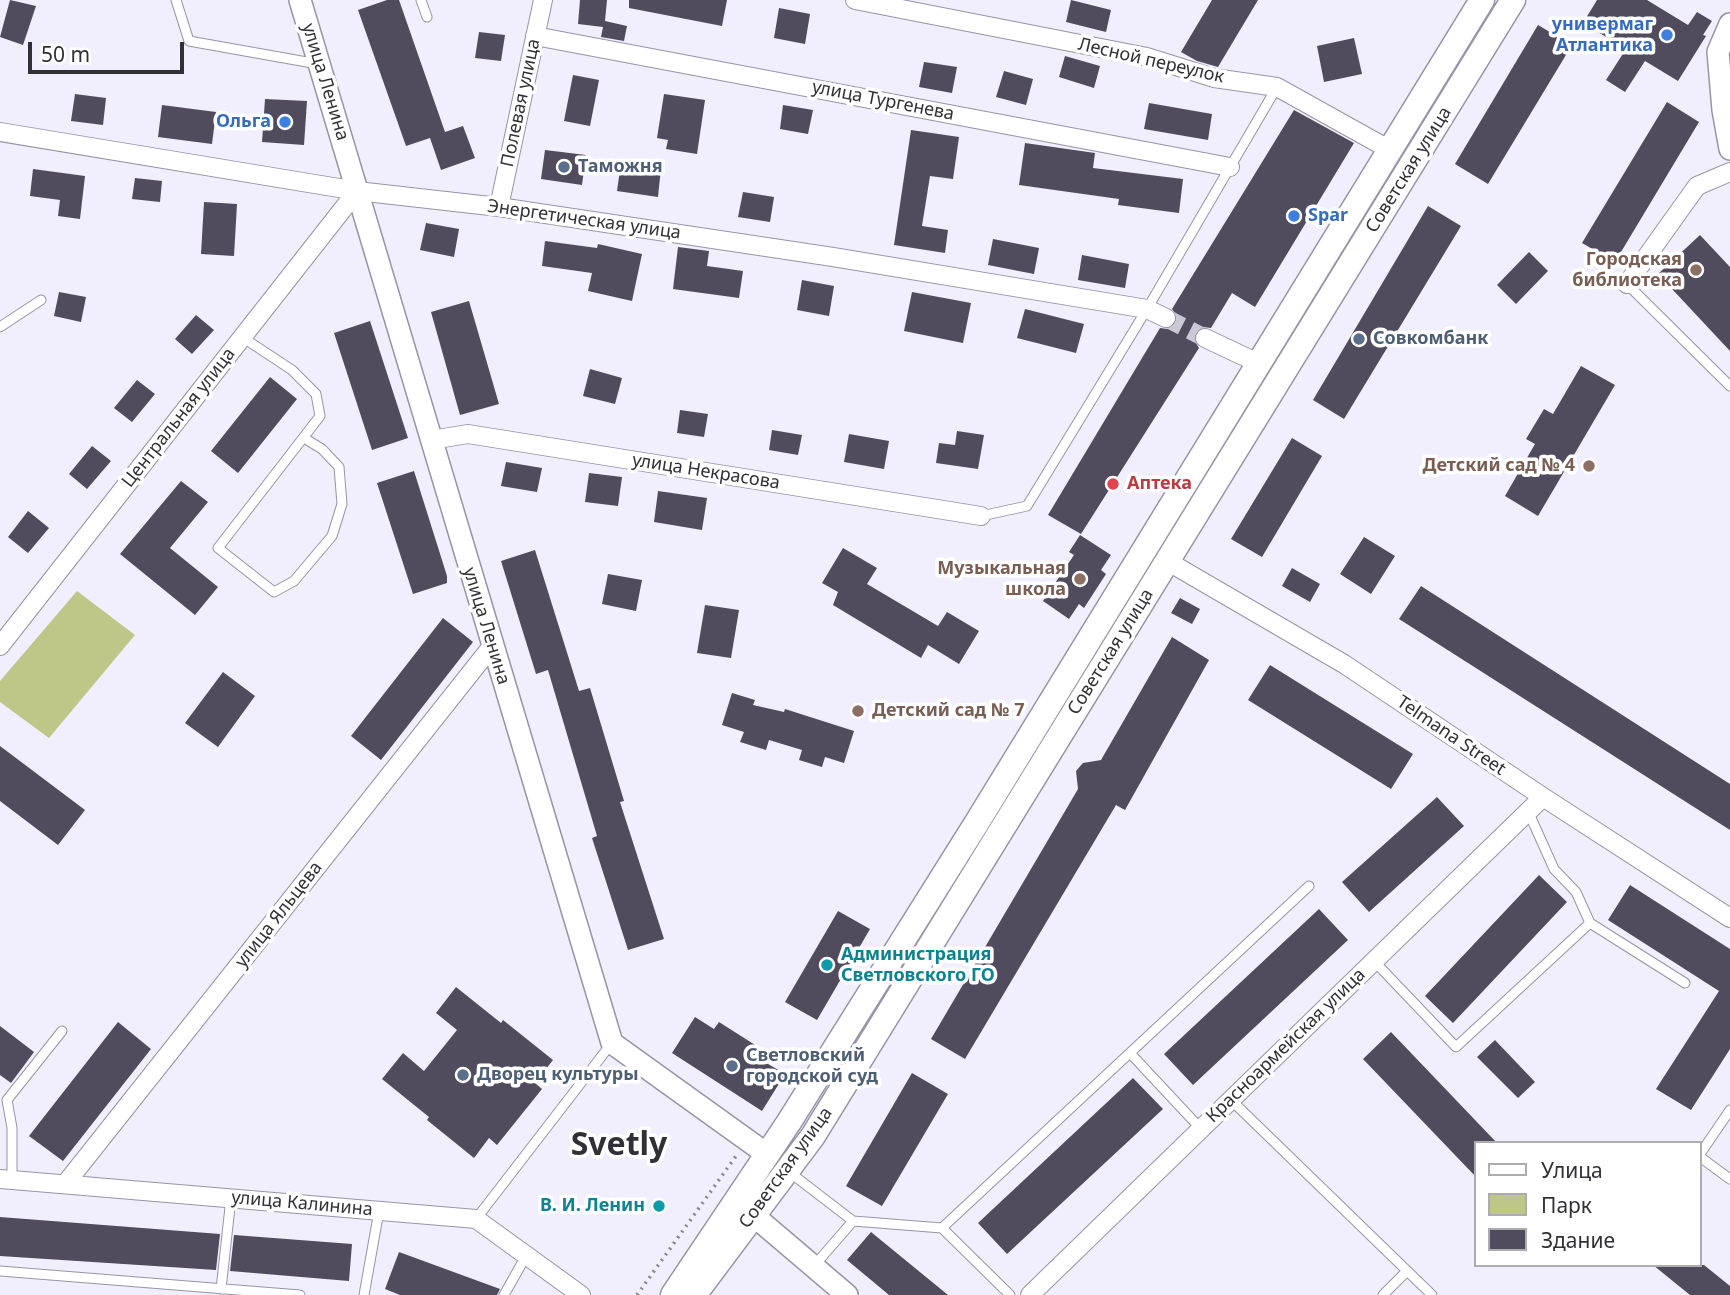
<!DOCTYPE html>
<html>
<head>
<meta charset="utf-8">
<style>
  body { margin:0 }
  #map { position:relative; width:1730px; height:1295px; overflow:hidden; background:#f1eefe; font-family:"Noto Sans",sans-serif }
  canvas { display:block }
  .legend { position:absolute; left:1474px; top:1141px; width:228px; height:126px; box-sizing:border-box; background:#fff; border:2px solid #adacaf; margin:0; padding:9px 12px; list-style:none; font-size:21px; color:#313037 }
  .legend li { display:flex; align-items:center; gap:14px; height:35px }
  .legend b { width:35px; border:2px solid #adacaf }
  .scale { position:absolute; left:28px; top:42px; width:156px; height:32px; box-sizing:border-box; border:4px solid #313037; border-top:0; padding-left:9px; font-size:21px; line-height:24px; white-space:nowrap; color:#313037; -webkit-text-stroke:5px #fff; paint-order:stroke }
</style>
</head>
<body>
<div id="map">
<canvas width="1730" height="1295"></canvas>
<ul class="legend">
<li><b style="height:9px;background:#fff"></b>Улица</li>
<li><b style="height:19px;background:#bfc788"></b>Парк</li>
<li><b style="height:19px;background:#504c5d"></b>Здание</li>
</ul>
<div class="scale">50 m</div>
</div>
<script>
const ctx = document.querySelector('canvas').getContext('2d');
ctx.lineJoin = 'round';
function paint(path, color) { ctx.fillStyle = color; ctx.fill(path, 'evenodd'); }
const toPath = rows => new Path2D(rows.map(r => 'M' + r).join(''));
function strokePath(path, color, width, dash) { ctx.strokeStyle = color; ctx.lineWidth = width; ctx.lineCap = dash ? 'butt' : 'round'; ctx.setLineDash(dash || []); ctx.stroke(path); }
function drawText(font, color, halo, rows, align = 'center') {
  ctx.font = font + ' "Noto Sans",sans-serif'; ctx.lineWidth = 7; ctx.setLineDash([]); ctx.textBaseline = 'middle'; ctx.strokeStyle = halo; ctx.fillStyle = color; for (const [text, x, y, turn = 0] of rows) {
    ctx.save(); ctx.translate(x, y); ctx.rotate((+turn || 0) * Math.PI / 180); ctx.textAlign = isNaN(turn) ? turn : align; if (halo) ctx.strokeText(text, 0, 0); ctx.fillText(text, 0, 0); ctx.restore();
  }
}
const green = toPath([
  [77,591,135,635,49,738,0,702,0,681]
]);
const building = toPath([
  [10,0,36,6,23,45,0,37],
  [387,0,399,0,445,132,463,126,475,158,441,170,430,138,406,146,358,10],
  [580,0,607,0,605,21,627,26,624,41,601,37,603,27,578,24],
  [629,0,727,0,722,26,629,8],
  [1071,0,1111,10,1106,32,1066,22],
  [1212,0,1258,0,1218,67,1197,61,1181,52],
  [1597,0,1647,0,1688,25,1697,12,1712,21,1703,35,1706,36,1678,81,1645,61,1625,92,1606,80,1626,49,1583,23],
  [779,8,810,14,805,44,774,38],
  [1538,25,1572,45,1488,184,1455,164],
  [479,32,505,35,501,61,475,58],
  [1354,38,1362,74,1324,82,1317,46],
  [1065,56,1100,66,1094,88,1059,77],
  [924,62,957,67,952,93,919,87],
  [1004,71,1033,79,1026,105,996,97],
  [573,75,599,80,590,126,564,121],
  [75,94,106,98,103,125,71,121],
  [664,94,705,100,697,154,666,149,668,140,657,138],
  [265,99,307,101,304,145,262,142],
  [1667,102,1699,122,1615,262,1582,243],
  [1149,103,1212,114,1208,140,1144,129],
  [162,105,216,112,212,144,158,137],
  [783,105,813,110,808,134,780,129],
  [1294,110,1354,143,1255,307,1232,293,1211,328,1203,327,1195,333,1194,340,1199,348,1081,534,1048,515,1160,328,1168,329,1176,323,1177,316,1172,309],
  [911,130,959,137,953,179,930,176,922,226,948,230,945,253,894,245],
  [1025,143,1095,153,1093,168,1183,179,1179,213,1118,205,1119,199,1019,185],
  [545,150,586,155,582,185,541,179],
  [621,163,661,168,658,197,617,191],
  [33,169,85,176,80,219,58,216,60,200,30,196],
  [135,178,162,181,160,202,132,199],
  [743,192,774,197,770,222,738,217],
  [204,202,237,204,234,256,201,254],
  [1428,206,1461,226,1344,419,1313,400],
  [426,223,459,229,454,257,420,250],
  [1700,235,1730,267,1730,351,1658,274],
  [993,239,1039,248,1034,274,988,265],
  [545,241,597,248,598,244,642,254,632,301,588,291,592,273,542,266],
  [678,247,709,251,707,266,743,271,739,298,673,289],
  [1529,252,1548,271,1516,304,1497,285],
  [1082,255,1129,264,1125,288,1078,280],
  [802,280,834,286,829,316,797,310],
  [59,292,86,297,81,322,54,316],
  [912,292,971,303,963,343,904,331],
  [469,301,499,404,460,415,431,312],
  [1025,309,1084,324,1076,353,1017,338],
  [196,315,214,330,192,354,175,339],
  [370,321,408,438,372,450,334,333],
  [1581,366,1615,385,1538,516,1505,496,1535,444,1526,439,1544,409,1553,414],
  [590,369,622,378,615,404,583,396],
  [270,377,297,399,238,473,211,451],
  [137,380,155,394,132,422,114,408],
  [680,410,708,414,704,437,677,433],
  [772,430,802,435,798,455,769,450],
  [957,431,984,435,978,469,936,463,939,443,955,445],
  [849,434,889,441,884,469,844,462],
  [1292,438,1322,456,1262,557,1231,539],
  [92,446,111,461,87,489,69,474],
  [506,462,542,468,537,492,501,486],
  [414,471,447,576,447,583,413,594,377,483],
  [589,473,622,477,618,506,585,502],
  [181,481,208,502,170,548,218,587,195,615,120,554],
  [658,491,707,498,702,530,654,522],
  [28,511,49,528,28,553,8,537],
  [1080,535,1111,555,1101,570,1106,574,1084,608,1079,604,1069,619,1043,601,1074,555,1069,552],
  [1364,537,1395,556,1371,594,1340,574],
  [843,548,877,568,867,584,938,626,947,612,979,631,959,664,928,645,921,658,833,605,838,592,822,583],
  [535,550,579,691,590,688,624,801,620,802,664,939,628,950,592,838,597,836,548,670,536,674,501,561],
  [1292,568,1320,584,1310,602,1282,586],
  [608,574,642,580,636,611,602,604],
  [1421,586,1730,784,1730,830,1399,619],
  [1180,598,1200,609,1192,624,1171,613],
  [705,605,739,610,731,658,697,653],
  [443,618,473,642,381,760,351,736],
  [1172,637,1209,660,1125,810,1116,805,965,1059,931,1039,1078,789,1076,771,1083,763,1101,760],
  [1270,665,1413,754,1391,789,1248,700],
  [223,672,255,696,218,747,185,723],
  [732,693,755,700,753,705,784,712,785,709,854,731,844,763,825,757,822,767,799,760,802,750,769,740,766,750,740,742,744,732,722,725],
  [0,746,85,810,58,845,0,801],
  [1437,797,1464,826,1369,912,1342,882],
  [1539,875,1567,902,1453,1023,1425,996],
  [1630,885,1730,949,1730,1049,1691,1110,1656,1089,1719,991,1608,920],
  [1319,909,1348,940,1193,1085,1164,1054],
  [838,911,870,929,817,1020,785,1002],
  [456,987,501,1023,503,1020,553,1060,535,1083,542,1089,497,1145,489,1138,474,1158,427,1120,429,1117,382,1079,403,1053,424,1071,457,1030,436,1013],
  [695,1017,714,1029,719,1022,763,1050,758,1058,785,1074,762,1111,672,1053],
  [118,1022,151,1049,63,1161,29,1136],
  [0,1026,34,1052,11,1083,0,1075],
  [1391,1032,1497,1143,1476,1143,1476,1177,1363,1059],
  [1495,1040,1535,1082,1518,1098,1477,1057],
  [912,1073,948,1094,882,1206,846,1186],
  [1133,1078,1163,1109,1007,1254,978,1223],
  [0,1217,220,1234,216,1270,0,1256],
  [871,1232,948,1295,889,1295,847,1260],
  [234,1235,352,1244,349,1281,230,1271],
  [399,1252,500,1289,497,1295,400,1295,385,1289],
  [1653,1265,1704,1265,1730,1286,1730,1295,1690,1295]
]);
const minorTunnel = toPath([
  [1166,318,1205,338]
]);
const path = toPath([
  [637,1295,736,1156]
]);
const service = toPath([
  [176,0,189,41,318,64],
  [421,0,427,17],
  [1627,284,1730,386],
  [0,327,41,300],
  [242,337,292,370,316,394,320,416,218,548,274,592,294,581,332,536,342,504,339,467,322,449,304,438],
  [981,516,1027,506,1147,309,1277,87],
  [1528,811,1554,869,1576,892,1590,923,1685,983],
  [1374,961,1456,1047,1590,923],
  [1130,1053,1201,1129],
  [1231,1100,1432,1295],
  [1700,1154,1730,1110],
  [1700,1157,1730,1179],
  [788,1171,853,1221],
  [12,1180,12,1128,7,1100,62,1031],
  [476,1219,611,1044],
  [942,1228,1309,886],
  [814,1266,853,1221,942,1228,1010,1295],
  [0,1271,300,1295],
  [221,1289,231,1198],
  [364,1295,379,1211],
  [504,1295,526,1256],
  [1383,1295,1407,1271]
]);
const minor = toPath([
  [855,0,1147,57,1214,78,1277,87,1392,151],
  [535,36,1230,167],
  [0,132,357,191,499,207,833,257,1147,309,1166,318],
  [499,207,543,0],
  [1627,284,1697,186,1730,172],
  [1205,338,1258,363],
  [431,440,468,434,981,516],
  [1167,561,1344,664,1543,797,1730,918],
  [0,646,357,191],
  [0,1179,476,1219,581,1295],
  [66,1183,492,646],
  [1030,1295,1543,797]
]);
const tertiary = toPath([
  [300,0,612,1043,768,1155],
  [1730,24,1718,52,1723,110,1730,149],
  [739,1211,753,1215,847,1295]
]);
const secondary = toPath([
  [673,1295,789,1122,976,824,1482,0],
  [694,1295,813,1136,1513,0]
]);
const markers = [
  [1667,35,7,"#3f7fe0"],
  [285,122,7,"#3f7fe0"],
  [564,167,7,"#5c6f8a"],
  [1294,216,7,"#3f7fe0"],
  [1696,270,7,"#8d6e63"],
  [1359,339,7,"#5c6f8a"],
  [1589,466,7,"#8d6e63"],
  [1113,484,7,"#e0444e"],
  [1080,579,7,"#8d6e63"],
  [858,711,7,"#8d6e63"],
  [827,965,7,"#0f9aa8"],
  [732,1066,7,"#5c6f8a"],
  [463,1075,7,"#5c6f8a"],
  [659,1206,7,"#0f9aa8"]
];
const shopNames = [
  ["универмаг",1653,25],
  ["Атлантика",1653,46],
  ["Ольга",271,122],
  ["Spar",1308,216,"left"]
];
const streetNames = [
  ["Лесной переулок",1151,61,13],
  ["улица Ленина",325,82,73],
  ["улица Тургенева",883,101,11],
  ["Полевая улица",521,103,-78],
  ["Советская улица",1409,170,-58],
  ["Энергетическая улица",584,220,8],
  ["Центральная улица",179,418,-52],
  ["улица Некрасова",706,472,9],
  ["улица Ленина",486,626,73],
  ["Советская улица",1111,652,-58],
  ["Telmana Street",1451,736,34],
  ["улица Яльцева",279,915,-52],
  ["Красноармейская улица",1286,1046,-44],
  ["Советская улица",786,1168,-54],
  ["улица Калинина",302,1204,5]
];
const serviceNames = [
  ["Таможня",578,167],
  ["Совкомбанк",1373,339],
  ["Светловский",746,1056],
  ["городской суд",746,1077],
  ["Дворец культуры",477,1075]
];
const educationNames = [
  ["Городская",1682,260],
  ["библиотека",1682,281],
  ["Детский сад № 4",1575,466],
  ["Музыкальная",1066,569],
  ["школа",1066,590],
  ["Детский сад № 7",872,711,"left"]
];
const healthNames = [
  ["Аптека",1127,484]
];
const cultureNames = [
  ["Администрация",841,955],
  ["Светловского ГО",841,976],
  ["В. И. Ленин",645,1206,"right"]
];
const townNames = [
  ["Svetly",619,1146]
];
paint(green, '#bfc788');
paint(building, '#504c5d');
strokePath(minorTunnel, '#cbc8d6', 18, [18, 9]);
strokePath(service, '#9894a7', 11);
strokePath(minor, '#9894a7', 20);
strokePath(tertiary, '#9894a7', 24);
strokePath(secondary, '#9894a7', 27);
strokePath(path, '#888691', 3.5, [2, 5]);
strokePath(service, '#fff', 9);
strokePath(minor, '#fff', 18);
strokePath(tertiary, '#fff', 21);
strokePath(secondary, '#fff', 24);
for (const [x, y, r, color] of markers) { const dot = new Path2D(); dot.arc(x, y, r, 0, 2 * Math.PI); ctx.fillStyle = color; ctx.fill(dot); strokePath(dot, '#fff', 2.5); }
drawText('bold 18px', '#366cbe', '#fff', shopNames, 'right');
drawText('18px', '#313037', '#fff', streetNames);
drawText('bold 18px', '#4e5e75', '#fff', serviceNames, 'left');
drawText('bold 18px', '#785e54', '#fff', educationNames, 'right');
drawText('bold 18px', '#be3a42', '#fff', healthNames, 'left');
drawText('bold 18px', '#0d838f', '#fff', cultureNames, 'left');
drawText('bold 32px', '#313037', '#fff', townNames);
</script>
</body>
</html>
